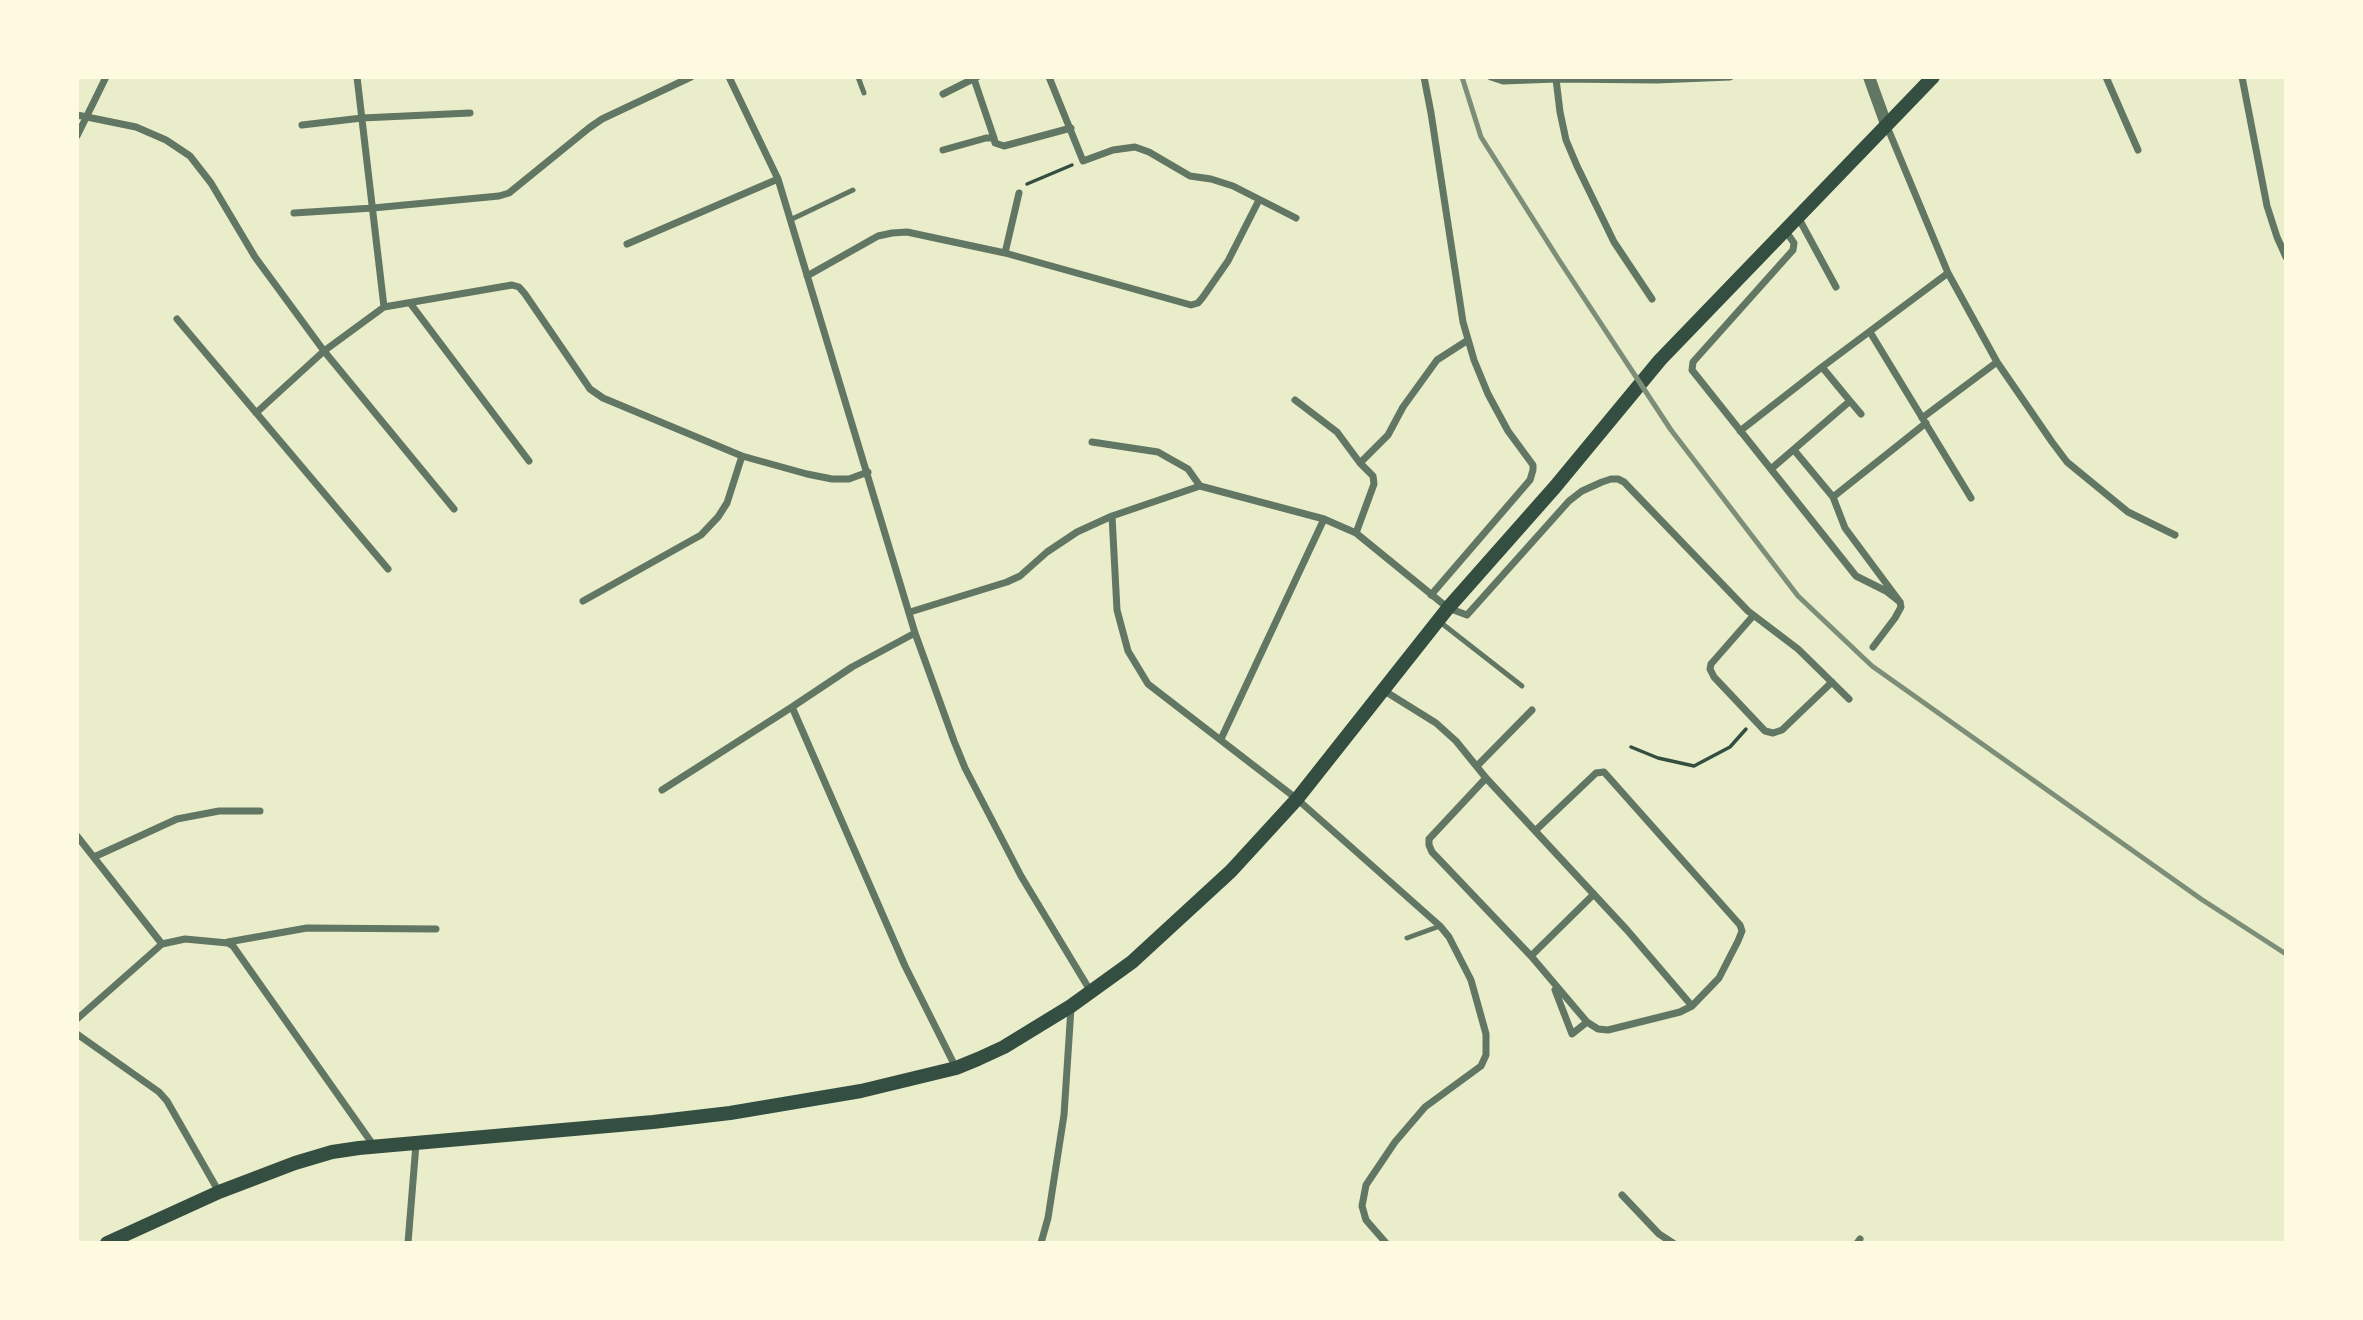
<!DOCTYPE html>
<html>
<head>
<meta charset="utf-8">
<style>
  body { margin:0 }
  #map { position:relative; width:2363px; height:1320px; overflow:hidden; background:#e9edc9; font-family:Poppins,sans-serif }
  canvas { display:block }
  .frame { position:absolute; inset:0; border:79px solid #fefae0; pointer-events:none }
</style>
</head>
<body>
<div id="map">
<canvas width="2363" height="1320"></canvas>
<div class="frame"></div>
</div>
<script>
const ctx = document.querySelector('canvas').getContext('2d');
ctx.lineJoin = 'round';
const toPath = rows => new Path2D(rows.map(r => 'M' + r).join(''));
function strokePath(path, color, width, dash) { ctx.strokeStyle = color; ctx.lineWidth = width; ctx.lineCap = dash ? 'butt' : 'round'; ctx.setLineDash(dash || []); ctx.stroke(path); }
const path = toPath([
  [1027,184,1072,165],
  [1631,747,1658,758,1694,766,1730,747,1746,729]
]);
const service = toPath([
  [858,77,864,93],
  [790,220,853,190],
  [1440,622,1522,686],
  [1407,938,1440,926]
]);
const minor = toPath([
  [357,77,384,307],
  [729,77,778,179,915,633,954,741,965,768,1021,876,1091,992],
  [1049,77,1083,161,1113,150,1135,147,1149,152,1190,176,1211,179,1233,186,1296,218],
  [1424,77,1431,113,1463,322,1474,360,1488,394,1508,431,1533,465,1533,470,1530,480,1431,595],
  [1491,77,1503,81,1556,79,1657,80,1730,77],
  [2106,77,2138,150],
  [2242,77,2267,206,2277,237,2286,257],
  [974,79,994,138],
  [1556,79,1560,112,1566,140,1577,166,1614,242,1652,299],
  [943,94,977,77],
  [77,115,136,127,166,140,190,156,211,183,255,257,324,351,454,509],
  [1886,124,1948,273,1997,362,2052,442,2067,462,2128,512,2175,535],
  [302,125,362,118,470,113],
  [77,136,106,77],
  [943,150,986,138,994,138,995,143,1004,146,1071,128],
  [294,213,373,208,499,196,509,193,589,128,602,119,691,77],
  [1798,217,1836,287],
  [1785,230,1794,243,1793,250,1693,362,1692,370,1856,576,1886,591,1900,602],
  [627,244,778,179],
  [1005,253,1019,193],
  [807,276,878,236,892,233,907,232,1005,253,1191,305,1198,303,1203,297,1228,261,1259,200],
  [410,303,529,461],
  [177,319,388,569],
  [1870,332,1971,498],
  [1822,367,1948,273],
  [1295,400,1337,432,1360,463,1373,476,1374,484,1356,533],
  [1850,401,1861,414],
  [256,413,324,351,384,307,512,285,519,287,525,294,590,389,603,398,742,456,807,474,832,479,849,479,868,472],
  [1922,418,1997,362],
  [1740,431,1822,367,1850,401,1771,469],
  [1092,442,1158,452,1188,469,1200,486],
  [1794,450,1833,497],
  [1360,463,1388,435,1403,407,1437,360,1468,340],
  [1112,516,1117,610,1128,651,1148,684,1297,799,1440,926,1449,937,1471,980,1486,1034,1486,1055,1481,1066,1425,1107,1395,1142,1366,1185,1362,1206,1366,1220,1386,1243],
  [583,601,701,535,718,517,727,503,742,456],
  [910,612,1007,582,1020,576,1047,552,1077,532,1112,516,1200,486,1324,519,1356,533,1448,608,1467,615,1569,501,1582,491,1602,482,1611,479,1618,479,1624,482,1748,611,1798,649,1849,699],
  [1753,616,1711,664,1710,669,1714,677,1765,731,1773,733,1782,730,1832,682],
  [915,633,852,667,792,707,905,966,956,1068],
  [1873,647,1895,618,1901,607,1900,602,1845,528,1833,497,1926,423],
  [1383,690,1436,723,1456,741,1486,778,1627,930,1692,1006,1680,1012,1608,1030,1598,1029,1587,1022,1531,956,1432,852,1429,845,1429,839,1486,778],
  [1221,739,1324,519],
  [1477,766,1532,710],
  [662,790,792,707],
  [1536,830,1596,773,1604,772,1740,925,1742,931,1738,941,1719,978,1692,1006],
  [77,836,162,944],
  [94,857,177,819,219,811,260,811],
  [228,942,307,928,436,929],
  [1531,956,1594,894],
  [1555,990,1572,1034,1587,1022],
  [77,1019,162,944,185,939,228,943,233,946,374,1146],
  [77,1034,159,1092,167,1101,219,1192],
  [1622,1195,1659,1234,1673,1243],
  [408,1243,416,1144],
  [1041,1243,1048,1218,1064,1115,1071,1008],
  [1857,1243,1860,1239]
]);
const tertiary = toPath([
  [1869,77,1886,124]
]);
const secondary = toPath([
  [107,1243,219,1192,295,1163,332,1152,359,1148,653,1122,730,1113,861,1091,956,1068,978,1059,1004,1047,1071,1006,1132,962,1231,871,1297,799,1448,608,1555,487,1660,360,1933,77]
]);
const rail = toPath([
  [1462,77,1481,137,1559,260,1671,430,1798,596,1872,666,2201,899,2286,954]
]);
strokePath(path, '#344e41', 3.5);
strokePath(service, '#617663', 5);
strokePath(minor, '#617663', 7);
strokePath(tertiary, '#617663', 12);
strokePath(secondary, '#344e41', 14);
strokePath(rail, '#7c8e77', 5);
</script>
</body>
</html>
